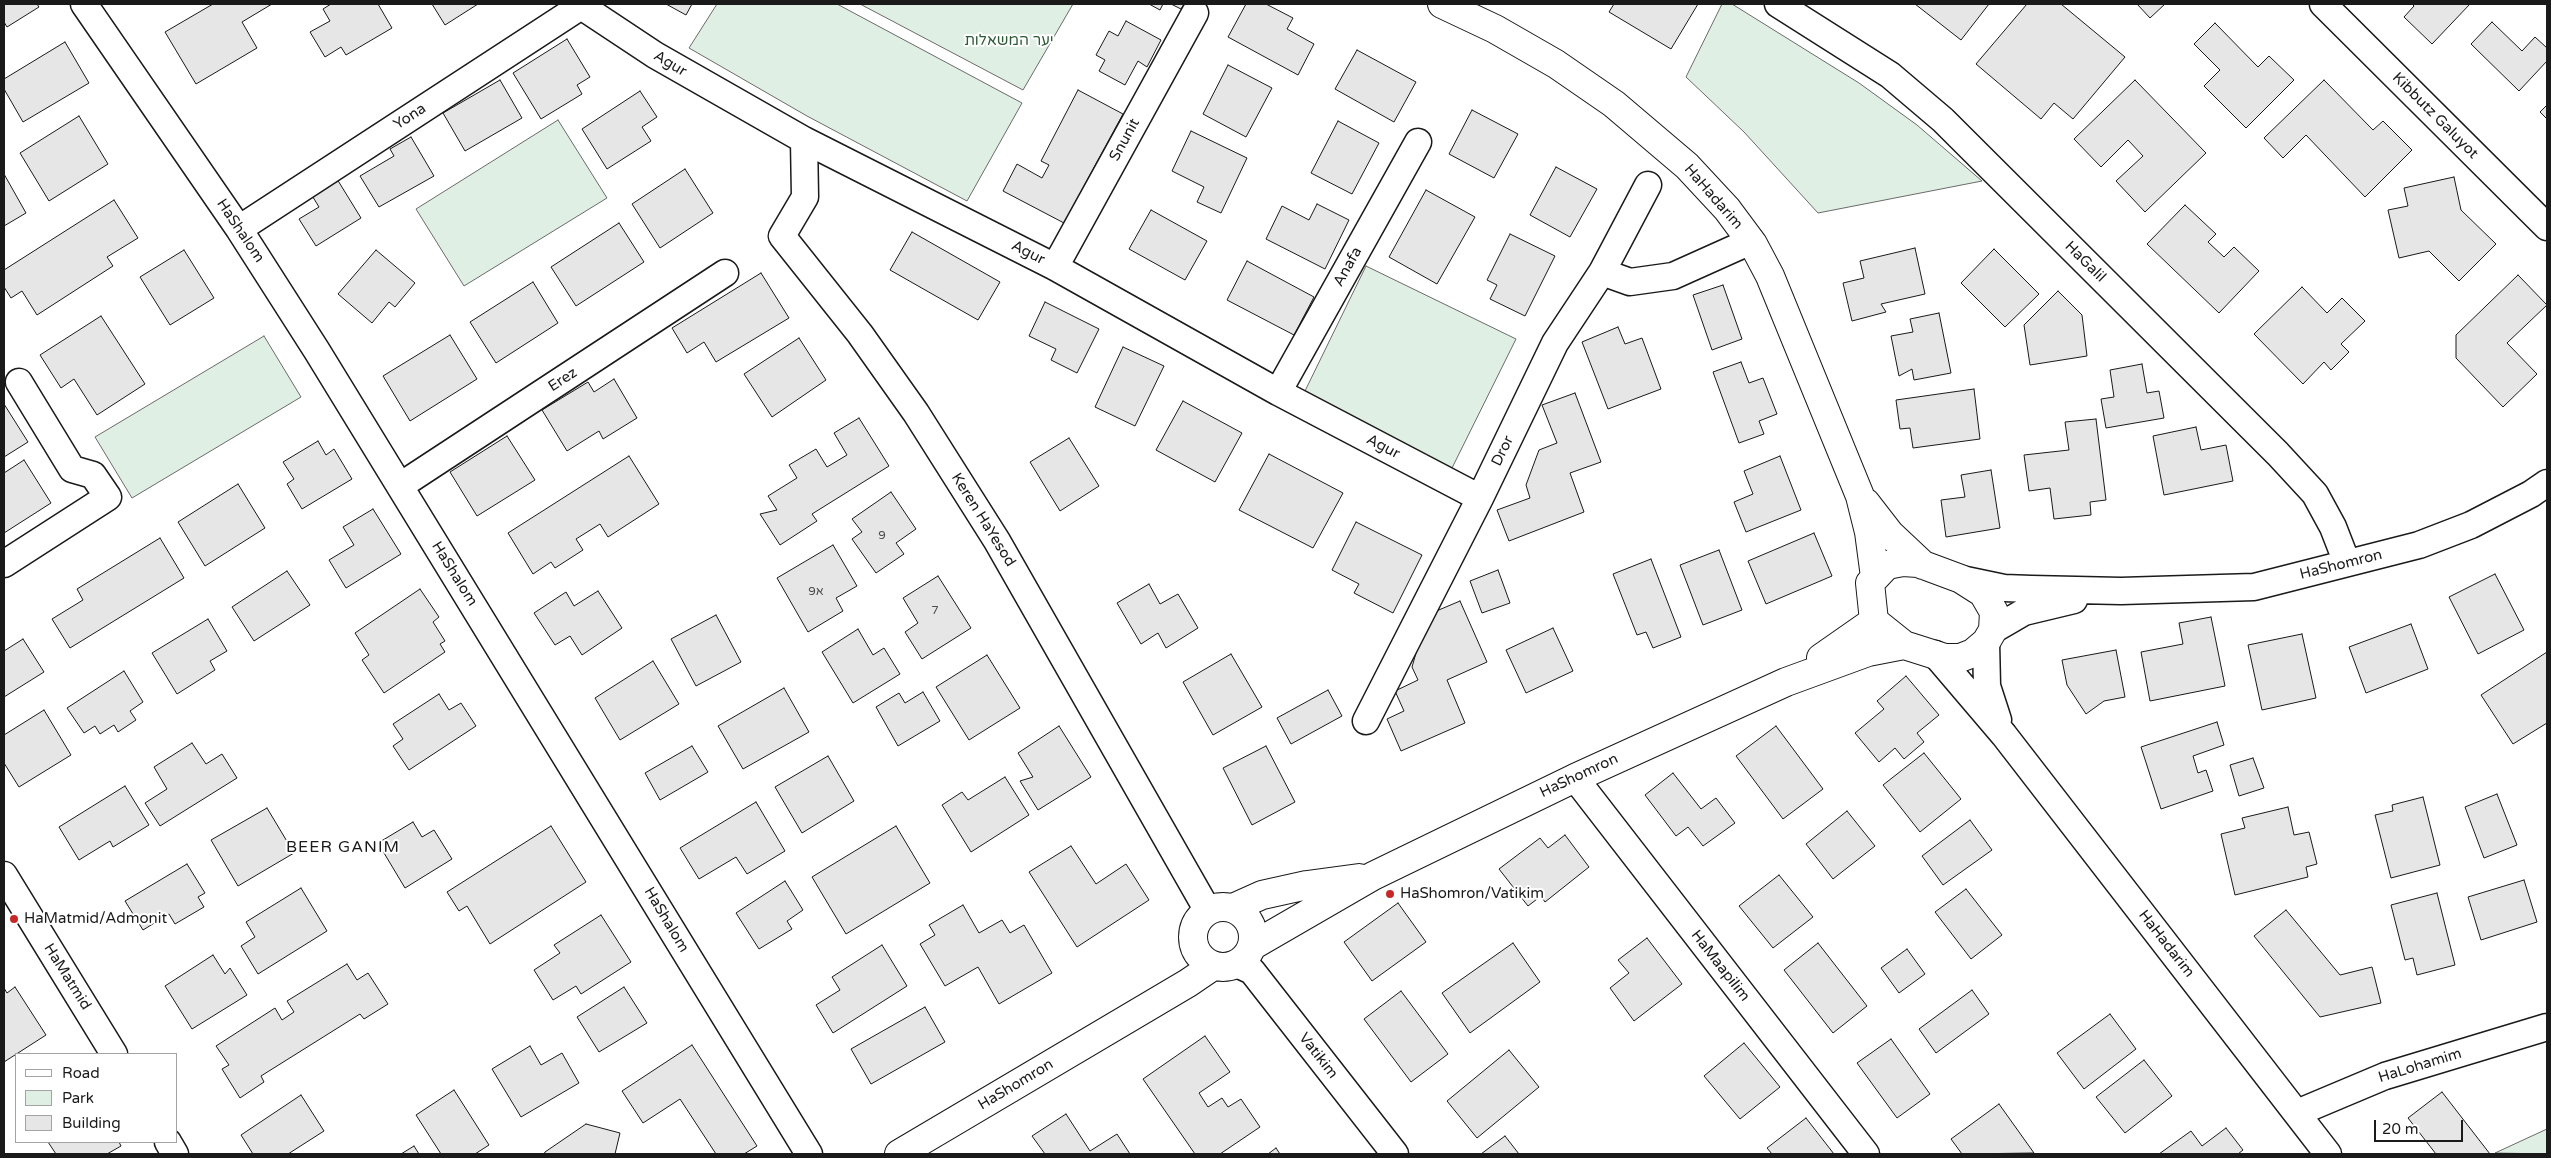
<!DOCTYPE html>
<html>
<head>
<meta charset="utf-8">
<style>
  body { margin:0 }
  #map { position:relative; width:2551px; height:1158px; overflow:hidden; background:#fff; font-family:"Varela Round",sans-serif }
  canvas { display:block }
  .frame { position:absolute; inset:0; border:5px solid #1a1a1a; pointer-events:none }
  .legend { position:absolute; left:15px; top:1053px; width:162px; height:90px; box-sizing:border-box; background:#fff; border:1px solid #a3a3a3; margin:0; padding:6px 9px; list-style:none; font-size:15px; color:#1a1a1a }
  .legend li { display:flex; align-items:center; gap:10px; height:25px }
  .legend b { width:25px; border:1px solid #a3a3a3 }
  .scale { position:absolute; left:2374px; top:1120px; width:89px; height:22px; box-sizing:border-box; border:2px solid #1a1a1a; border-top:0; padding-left:6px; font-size:15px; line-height:18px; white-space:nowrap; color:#1a1a1a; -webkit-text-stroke:4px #fff; paint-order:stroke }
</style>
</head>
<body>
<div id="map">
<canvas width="2551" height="1158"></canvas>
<div class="frame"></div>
<ul class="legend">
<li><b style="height:6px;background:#fff"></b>Road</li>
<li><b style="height:14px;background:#e0efe3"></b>Park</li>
<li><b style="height:14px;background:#e6e6e6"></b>Building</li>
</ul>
<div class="scale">20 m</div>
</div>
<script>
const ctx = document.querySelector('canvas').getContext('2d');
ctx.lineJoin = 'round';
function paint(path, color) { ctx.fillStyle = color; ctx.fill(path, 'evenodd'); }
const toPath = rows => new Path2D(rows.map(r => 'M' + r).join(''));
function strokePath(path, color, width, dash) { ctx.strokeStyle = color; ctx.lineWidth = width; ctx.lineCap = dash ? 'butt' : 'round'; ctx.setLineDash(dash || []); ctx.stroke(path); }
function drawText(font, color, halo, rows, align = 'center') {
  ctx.font = font + ' "Varela Round",Heebo,sans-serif'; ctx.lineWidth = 4; ctx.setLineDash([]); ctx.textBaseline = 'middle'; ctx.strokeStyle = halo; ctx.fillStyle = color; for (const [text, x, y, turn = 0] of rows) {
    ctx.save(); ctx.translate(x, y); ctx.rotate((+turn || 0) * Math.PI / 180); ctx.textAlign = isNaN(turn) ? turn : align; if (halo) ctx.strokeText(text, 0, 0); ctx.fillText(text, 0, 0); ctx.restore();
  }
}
const green = toPath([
  [717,4,837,4,1022,103,967,201,807,116,689,48,717,4],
  [860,4,1073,4,1023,90,860,4],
  [1722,4,1732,4,1859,83,1917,125,1982,181,1818,213,1744,132,1686,77,1722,4],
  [558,120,607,198,464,286,416,209,558,120],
  [1366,266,1516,339,1452,468,1304,393,1366,266],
  [264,336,301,397,132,498,95,437,264,336],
  [2547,1129,2547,1154,2495,1153,2547,1129]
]);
const building = toPath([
  [4,4,37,4,39,7,7,27,4,22,4,4],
  [213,4,272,4,242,22,257,48,196,84,165,32,213,4],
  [331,4,378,4,392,28,346,55,341,47,325,57,310,32,330,21,323,9,331,4],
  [432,4,478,4,445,25,432,4],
  [666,4,692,4,686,15,666,4],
  [1149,4,1163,4,1160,10,1149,4],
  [1171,4,1184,4,1181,9,1171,4],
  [1246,4,1266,4,1293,18,1287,29,1314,44,1298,75,1228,37,1246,4],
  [1614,4,1698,4,1671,49,1609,12,1614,4],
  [1915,4,1989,4,1961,40,1915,4],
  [2027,4,2061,4,2125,57,2073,119,2054,103,2041,119,1976,64,2027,4],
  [2137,4,2165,4,2150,18,2137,4],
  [2412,4,2470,4,2432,44,2404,17,2414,6,2412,4],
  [1126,21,1161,40,1147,67,1138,61,1125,85,1099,71,1105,60,1096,55,1109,31,1118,36,1126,21],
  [2492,22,2522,51,2535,37,2547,48,2547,61,2519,91,2471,44,2492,22],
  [2215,23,2258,67,2269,56,2294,80,2246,128,2204,86,2220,70,2194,44,2215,23],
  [567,39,590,77,577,85,582,94,541,119,513,73,567,39],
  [65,42,89,83,23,122,4,89,4,79,65,42],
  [1357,50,1416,82,1394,122,1335,89,1357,50],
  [1228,65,1272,88,1246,137,1203,114,1228,65],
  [500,80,522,118,465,151,443,113,500,80],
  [2135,80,2206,153,2145,212,2116,181,2143,156,2128,140,2101,167,2074,139,2135,80],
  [2324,80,2373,130,2383,121,2412,150,2365,197,2306,135,2283,158,2264,138,2324,80],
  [1078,90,1123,114,1064,223,1003,191,1017,164,1042,178,1049,165,1041,161,1078,90],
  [640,91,657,117,642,127,651,141,607,169,582,129,640,91],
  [2547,105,2547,119,2540,112,2547,105],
  [1472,110,1518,134,1494,178,1449,154,1472,110],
  [79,116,108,164,49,201,20,153,79,116],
  [1338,121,1379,143,1352,194,1311,173,1338,121],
  [1191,131,1247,158,1221,213,1197,202,1204,187,1172,171,1191,131],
  [411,137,434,176,379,207,360,176,394,156,390,149,411,137],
  [1556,167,1597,189,1570,237,1530,215,1556,167],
  [685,169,713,213,660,248,632,204,685,169],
  [4,174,26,213,4,226,4,174],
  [2454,177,2461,210,2496,244,2459,281,2429,251,2399,258,2388,210,2408,206,2404,188,2454,177],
  [337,179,361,218,316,246,299,219,319,207,311,194,337,179],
  [1426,190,1475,217,1437,284,1389,257,1426,190],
  [114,200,138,238,107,257,113,266,37,315,22,291,11,298,4,287,4,270,114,200],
  [1317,204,1349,220,1325,269,1266,239,1282,206,1309,220,1317,204],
  [2185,205,2216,234,2208,242,2224,257,2234,247,2259,271,2219,313,2147,244,2185,205],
  [1151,210,1207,241,1185,280,1129,249,1151,210],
  [619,223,644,262,576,306,551,267,619,223],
  [912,232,1000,282,978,320,890,270,912,232],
  [1510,234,1555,256,1525,316,1490,299,1497,285,1487,280,1510,234],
  [1915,248,1925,294,1881,304,1886,312,1852,321,1843,283,1864,278,1860,261,1915,248],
  [1994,249,2039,294,2005,327,1961,283,1994,249],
  [184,250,214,298,170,325,140,277,184,250],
  [376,250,415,283,395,307,389,302,372,323,338,294,376,250],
  [1247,261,1314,297,1294,335,1227,300,1247,261],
  [761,273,789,318,716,362,704,342,687,353,672,328,761,273],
  [2518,275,2547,305,2507,343,2537,374,2503,407,2456,358,2456,335,2518,275],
  [533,282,558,323,496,363,470,322,533,282],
  [1723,285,1742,339,1712,350,1693,295,1723,285],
  [2302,287,2327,313,2342,298,2365,321,2341,344,2349,352,2331,370,2324,362,2303,384,2254,334,2302,287],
  [2058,291,2082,315,2087,356,2030,365,2024,325,2058,291],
  [1045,302,1099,329,1077,373,1051,360,1056,349,1029,336,1045,302],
  [1939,313,1951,373,1914,380,1912,369,1899,376,1891,336,1913,332,1910,319,1939,313],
  [101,316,145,384,97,415,74,379,61,388,40,355,101,316],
  [1618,327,1625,344,1642,338,1661,389,1608,409,1582,342,1618,327],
  [450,335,477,379,410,421,383,376,450,335],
  [799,338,826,380,772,417,744,374,799,338],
  [1123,347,1164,366,1135,426,1095,407,1123,347],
  [1741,362,1749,383,1763,378,1777,414,1759,421,1764,434,1739,443,1713,372,1741,362],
  [2142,364,2147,393,2159,391,2164,418,2106,428,2101,399,2114,397,2110,370,2142,364],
  [614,379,637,418,603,439,599,431,567,451,542,410,588,382,594,392,614,379],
  [1974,389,1980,439,1913,448,1910,428,1900,429,1896,400,1974,389],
  [1575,393,1601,462,1570,473,1584,512,1509,541,1497,510,1530,498,1526,485,1539,450,1557,443,1542,405,1575,393],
  [1183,401,1242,433,1215,482,1156,450,1183,401],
  [4,404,28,442,4,457,4,404],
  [859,418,889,466,812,514,817,521,780,545,760,514,777,510,768,496,797,478,789,465,816,449,827,467,847,455,834,433,859,418],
  [2096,419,2106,500,2090,502,2091,515,2054,519,2050,488,2029,491,2024,455,2069,450,2065,422,2096,419],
  [2196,427,2201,450,2226,445,2233,481,2164,495,2153,436,2196,427],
  [507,436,535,480,477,516,450,472,507,436],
  [1069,438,1099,486,1060,511,1030,462,1069,438],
  [318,441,326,455,334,449,352,479,302,509,287,484,294,479,283,462,318,441],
  [1269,454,1343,493,1313,548,1239,510,1269,454],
  [629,456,659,504,608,537,600,524,576,539,583,550,555,568,551,562,533,574,508,533,629,456],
  [1780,456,1801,510,1746,532,1734,502,1753,494,1744,471,1780,456],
  [24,460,51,503,4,533,4,473,24,460],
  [1991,470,2000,528,1946,537,1941,500,1965,497,1961,475,1991,470],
  [238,484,265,528,205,566,178,522,238,484],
  [891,492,916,529,896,543,904,554,876,573,852,539,862,532,852,519,891,492],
  [373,509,401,554,346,588,329,560,354,545,343,527,373,509],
  [1356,522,1422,555,1393,613,1354,593,1359,584,1332,570,1356,522],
  [1814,533,1832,576,1766,604,1748,561,1814,533],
  [160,538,184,578,70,648,52,619,83,600,77,589,160,538],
  [833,545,857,586,836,598,843,611,808,632,777,578,833,545],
  [1719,550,1742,610,1703,625,1680,565,1719,550],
  [1651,559,1681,637,1653,648,1646,632,1637,635,1613,574,1651,559],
  [1498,570,1510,603,1482,613,1470,581,1498,570],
  [287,571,310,605,254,641,232,607,287,571],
  [2495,574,2524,630,2478,654,2449,597,2495,574],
  [938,576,971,628,922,659,905,632,918,623,903,598,938,576],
  [1149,584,1160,604,1178,594,1198,628,1166,648,1158,633,1141,644,1117,603,1149,584],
  [420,589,439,617,433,622,445,641,440,644,445,652,384,693,362,660,369,655,355,633,420,589],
  [598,591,622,628,582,655,570,636,555,645,534,613,566,592,574,606,598,591],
  [1460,601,1487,662,1447,680,1465,723,1401,751,1387,719,1404,711,1395,691,1418,680,1412,667,1427,615,1460,601],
  [716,615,741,662,696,686,671,639,716,615],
  [2211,617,2225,686,2150,701,2141,652,2183,644,2179,623,2211,617],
  [208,619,227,651,210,661,215,670,177,694,152,653,208,619],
  [2411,624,2428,669,2366,693,2349,647,2411,624],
  [1553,628,1573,671,1526,693,1506,650,1553,628],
  [858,629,873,655,884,648,900,674,853,703,822,652,858,629],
  [2302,634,2316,698,2262,710,2248,645,2302,634],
  [23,639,44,672,4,697,4,651,23,639],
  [2116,650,2125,697,2104,701,2086,714,2067,685,2062,660,2116,650],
  [2547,652,2547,723,2513,744,2481,695,2547,652],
  [1231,654,1262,707,1213,735,1183,682,1231,654],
  [987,655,1020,708,969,740,936,687,987,655],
  [653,661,679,704,620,740,595,698,653,661],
  [124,671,143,702,130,711,136,720,118,732,114,725,100,734,95,726,84,733,67,708,124,671],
  [1906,676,1939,715,1917,733,1924,742,1904,759,1895,748,1879,762,1855,733,1884,709,1877,701,1906,676],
  [784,688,809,732,743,769,718,726,784,688],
  [1328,690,1342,716,1291,744,1277,718,1328,690],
  [923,692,940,721,898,746,876,707,899,693,905,703,923,692],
  [439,694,449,710,461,703,476,726,409,770,393,746,403,739,393,724,439,694],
  [44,710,71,755,19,787,4,763,4,735,44,710],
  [2217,722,2224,745,2193,756,2198,773,2206,770,2213,791,2161,809,2141,747,2217,722],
  [1059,726,1091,777,1038,810,1020,781,1033,777,1018,753,1059,726],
  [1776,726,1823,789,1783,819,1736,756,1776,726],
  [192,743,206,764,222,754,237,778,160,826,145,803,167,789,154,767,192,743],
  [692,746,708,772,660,800,645,773,692,746],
  [1266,746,1295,802,1252,825,1223,768,1266,746],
  [1924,753,1961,799,1920,832,1883,785,1924,753],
  [828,756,854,801,802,833,775,787,828,756],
  [2253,758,2264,788,2239,796,2230,765,2253,758],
  [1673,773,1701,809,1716,798,1735,823,1703,846,1688,827,1676,836,1645,795,1673,773],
  [1005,777,1029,815,971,852,942,805,962,792,968,800,1005,777],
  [125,786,149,825,113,847,110,841,79,860,59,827,125,786],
  [2497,794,2517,845,2484,858,2465,807,2497,794],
  [2423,797,2440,865,2391,878,2375,815,2393,811,2392,805,2423,797],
  [756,802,785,851,747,874,736,857,699,879,680,848,756,802],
  [2288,807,2294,835,2309,832,2317,864,2306,867,2308,877,2235,895,2221,834,2245,828,2242,818,2288,807],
  [267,808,294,853,238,886,211,840,267,808],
  [1847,811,1875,846,1833,879,1806,844,1847,811],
  [1970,820,1992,850,1943,885,1922,856,1970,820],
  [413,822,422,837,434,830,452,859,405,888,378,843,413,822],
  [551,826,586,882,490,944,467,906,459,911,447,892,551,826],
  [896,826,930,883,846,934,812,877,896,826],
  [1565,835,1589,867,1545,902,1541,896,1528,906,1499,869,1540,838,1548,848,1565,835],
  [1071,846,1096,884,1126,864,1149,900,1077,947,1029,872,1071,846],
  [187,864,205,893,198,897,204,907,175,924,169,914,143,930,125,901,187,864],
  [1779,875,1813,917,1773,948,1739,906,1779,875],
  [2524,880,2537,922,2481,940,2468,897,2524,880],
  [785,881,803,910,787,921,792,929,759,949,736,913,785,881],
  [301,888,327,931,258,974,241,946,255,937,246,922,301,888],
  [1966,889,2002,935,1971,959,1935,912,1966,889],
  [2437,893,2455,965,2417,975,2413,958,2405,960,2391,905,2437,893],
  [1398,903,1426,942,1372,981,1344,942,1398,903],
  [963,905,979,933,1002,920,1010,933,1024,925,1052,973,999,1004,978,967,945,986,920,944,935,935,929,925,963,905],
  [2286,910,2340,975,2372,967,2381,1003,2320,1017,2254,936,2286,910],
  [601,915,631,962,581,994,576,986,553,1000,534,970,560,953,554,945,601,915],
  [1647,938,1682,984,1634,1021,1610,988,1629,973,1618,960,1647,938],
  [1513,943,1540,982,1470,1033,1442,993,1513,943],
  [1818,943,1867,1006,1833,1033,1784,970,1818,943],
  [882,945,907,986,833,1033,816,1005,840,990,832,977,882,945],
  [1907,949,1925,974,1899,993,1881,968,1907,949],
  [213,955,225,974,230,968,247,995,192,1029,165,986,213,955],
  [347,964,357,980,368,973,388,1004,364,1019,360,1014,261,1076,264,1082,240,1098,222,1069,229,1065,216,1046,275,1008,282,1020,294,1012,287,1001,347,964],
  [15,987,46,1035,4,1062,4,988,7,993,15,987],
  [624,987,647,1023,599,1052,577,1017,624,987],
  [1972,990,1989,1014,1936,1053,1919,1029,1972,990],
  [1401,991,1448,1054,1411,1082,1364,1019,1401,991],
  [925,1007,945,1042,871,1084,851,1049,925,1007],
  [2110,1014,2136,1049,2084,1089,2057,1053,2110,1014],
  [1205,1036,1230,1072,1199,1093,1208,1107,1222,1098,1228,1107,1241,1099,1260,1127,1220,1154,1195,1154,1143,1079,1205,1036],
  [1891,1039,1930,1094,1897,1118,1857,1063,1891,1039],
  [1744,1043,1780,1087,1740,1119,1704,1076,1744,1043],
  [692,1045,757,1146,744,1154,716,1154,680,1099,643,1123,622,1091,692,1045],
  [530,1046,541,1065,562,1053,579,1083,521,1117,492,1069,530,1046],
  [1509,1050,1539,1087,1477,1138,1447,1101,1509,1050],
  [2144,1060,2172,1096,2125,1133,2096,1097,2144,1060],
  [454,1090,489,1145,475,1154,441,1154,416,1115,454,1090],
  [2442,1092,2490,1154,2436,1154,2408,1118,2442,1092],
  [301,1095,324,1131,288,1154,253,1154,241,1135,301,1095],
  [1999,1104,2034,1153,1962,1154,1951,1139,1999,1104],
  [1066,1114,1090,1151,1117,1134,1130,1154,1045,1154,1032,1136,1066,1114],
  [1806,1118,1834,1154,1772,1154,1767,1148,1806,1118],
  [586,1124,620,1133,615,1154,544,1154,545,1152,586,1124],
  [2226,1128,2243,1150,2238,1154,2159,1154,2191,1131,2202,1146,2226,1128],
  [1505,1136,1519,1154,1481,1154,1505,1136],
  [48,1142,119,1142,121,1146,107,1154,56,1154,48,1142],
  [414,1146,419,1154,401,1154,414,1146],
  [1276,1148,1280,1154,1268,1154,1276,1148]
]);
const street = toPath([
  [84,4,239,229,317,351,809,1154],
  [578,4,655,55,804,140,1055,267,1278,392,1480,498],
  [1778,4,1890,75,1943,120,2278,454,2315,494,2333,527,2347,563],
  [2323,4,2547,227],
  [804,140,805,197,782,236,860,334,916,413,997,541,1208,911],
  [239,229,581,6],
  [1055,267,1195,13],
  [1602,272,1630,282,1673,276,1751,241],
  [1278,392,1418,142],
  [400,486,725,273],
  [4,564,108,497,93,475,72,469,19,382],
  [1961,579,2004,588,2031,589,2121,591,2254,587,2419,545,2471,525,2531,494,2547,483],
  [1993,630,2024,612,2074,600],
  [1986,642,1987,686,1998,720],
  [1935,654,2004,735,2328,1154],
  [1366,721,1480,498,1555,343,1602,272,1648,185],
  [1575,778,1866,1154],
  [4,875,114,1054],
  [1237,964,1252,971,1395,1154],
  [2297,1113,2385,1076,2547,1027],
  [168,1142,175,1154]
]);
const secondary = toPath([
  [1442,4,1495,29,1556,64,1614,104,1687,166,1727,209,1753,244,1770,276,1860,496,1869,532,1875,577],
  [1866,503,1890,534,1923,565],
  [1903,562,1918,563,1961,579,1983,593,1994,612,1993,630,1986,642,1973,653,1960,658,1945,658,1904,645,1874,621,1870,583,1887,565,1903,562],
  [1821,658,1874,621],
  '1193 937a30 30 0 1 1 60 0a30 30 0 1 1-60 0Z',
  [1233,908,1262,895,1307,885,1359,878],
  [1252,946,1373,876,1575,778,1786,682,1868,652,1904,645],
  [899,1154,1188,983,1213,966]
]);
const markers = [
  [1390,894,5,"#c62828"],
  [14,919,5,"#c62828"]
];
const numberNames = [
  ["9",882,536],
  ["9א",816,592],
  ["7",935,611]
];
const parkNames = [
  ["יער המשאלות",1009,41]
];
const streetNames = [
  ["Agur",670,64,31],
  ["Kibbutz Galuyot",2435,116,45],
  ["Yona",410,117,-33],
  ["Snunit",1125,140,-61],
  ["HaHadarim",1713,197,49],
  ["HaShalom",240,231,56],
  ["Agur",1028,253,27],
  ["HaGalil",2085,262,45],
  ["Anafa",1348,267,-61],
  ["Erez",563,380,-33],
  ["Agur",1383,447,28],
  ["Dror",1503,451,-64],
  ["Keren HaYesod",983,520,58],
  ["HaShomron",2341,565,-14],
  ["HaShalom",454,574,58],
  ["HaShomron",1579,776,-25],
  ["HaShalom",666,920,59],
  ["HaHadarim",2166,944,52],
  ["HaMaapilim",1720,966,52],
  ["HaMatmid",67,977,58],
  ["Vatikim",1318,1056,52],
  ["HaLohamim",2420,1066,-17],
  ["HaShomron",1016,1085,-31]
];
const poiNames = [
  ["HaShomron/Vatikim",1400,894],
  ["HaMatmid/Admonit",24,919]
];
const neighbourhoodNames = [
  ["BEER GANIM",343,848]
];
paint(green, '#e0efe3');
strokePath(green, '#6a6a6a', 1);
paint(building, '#e6e6e6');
strokePath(building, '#1a1a1a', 1);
strokePath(street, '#1a1a1a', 29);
strokePath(secondary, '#1a1a1a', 30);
strokePath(street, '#fff', 26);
strokePath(secondary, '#fff', 28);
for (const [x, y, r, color] of markers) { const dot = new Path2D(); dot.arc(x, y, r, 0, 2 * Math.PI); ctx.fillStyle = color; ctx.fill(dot); strokePath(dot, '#fff', 2); }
drawText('12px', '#4d4d4d', null, numberNames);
drawText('15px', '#2b5a34', '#fff', parkNames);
drawText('15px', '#1a1a1a', '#fff', streetNames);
drawText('15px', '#1a1a1a', '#fff', poiNames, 'left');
ctx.letterSpacing = '1px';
drawText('16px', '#1a1a1a', '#fff', neighbourhoodNames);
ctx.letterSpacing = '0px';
</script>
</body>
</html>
